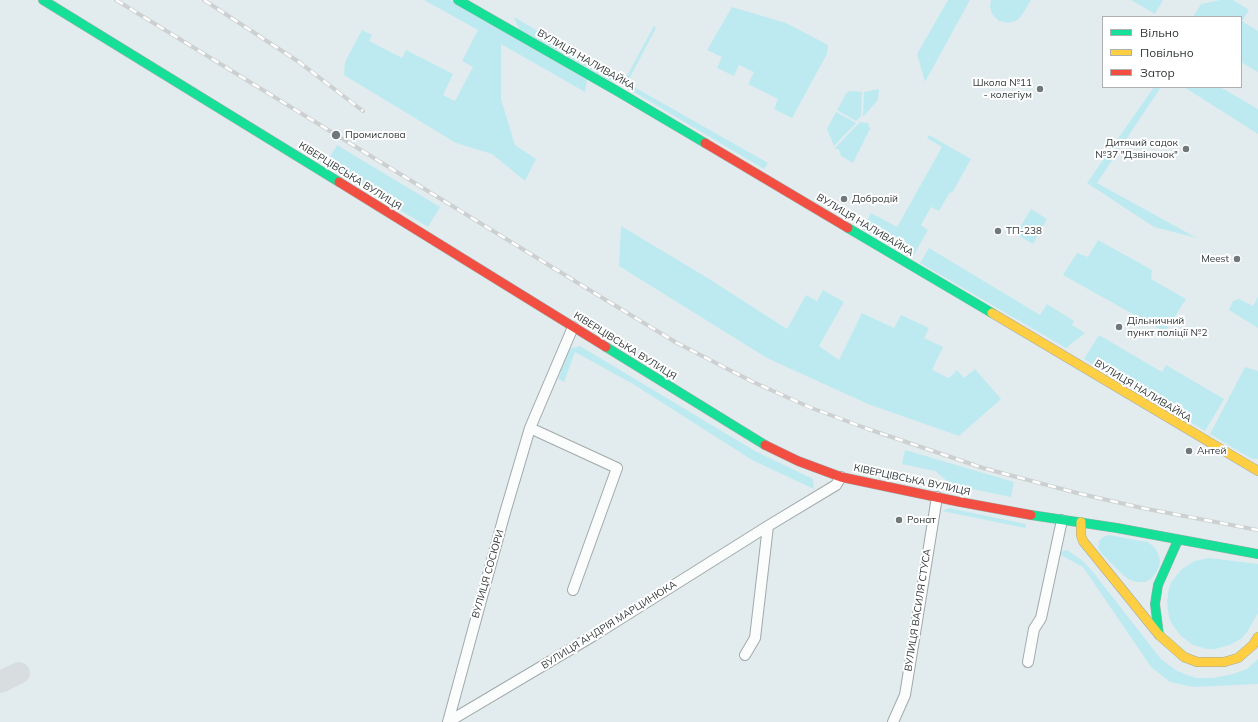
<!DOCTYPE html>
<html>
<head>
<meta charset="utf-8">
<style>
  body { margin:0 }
  #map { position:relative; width:1258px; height:722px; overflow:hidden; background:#e2ecee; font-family:Mulish,sans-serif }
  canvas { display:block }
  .legend { position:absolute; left:1102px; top:16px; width:140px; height:72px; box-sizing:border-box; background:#fff; border:1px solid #adb0b0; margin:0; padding:5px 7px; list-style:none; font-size:12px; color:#32393a }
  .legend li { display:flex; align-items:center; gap:8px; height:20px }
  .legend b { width:20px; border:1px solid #adb0b0 }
</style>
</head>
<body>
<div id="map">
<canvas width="1258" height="722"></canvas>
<ul class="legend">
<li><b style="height:5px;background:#16e098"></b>Вільно</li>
<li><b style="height:5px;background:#ffcf43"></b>Повільно</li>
<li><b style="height:5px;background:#f24e42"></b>Затор</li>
</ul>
</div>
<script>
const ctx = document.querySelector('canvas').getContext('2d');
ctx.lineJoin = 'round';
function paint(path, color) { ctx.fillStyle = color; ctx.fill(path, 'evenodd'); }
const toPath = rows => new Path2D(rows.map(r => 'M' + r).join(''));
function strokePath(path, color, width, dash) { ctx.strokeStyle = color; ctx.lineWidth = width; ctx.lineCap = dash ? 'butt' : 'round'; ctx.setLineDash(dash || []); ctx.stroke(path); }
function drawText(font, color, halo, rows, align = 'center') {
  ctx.font = font + ' Mulish,sans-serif'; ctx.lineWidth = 4; ctx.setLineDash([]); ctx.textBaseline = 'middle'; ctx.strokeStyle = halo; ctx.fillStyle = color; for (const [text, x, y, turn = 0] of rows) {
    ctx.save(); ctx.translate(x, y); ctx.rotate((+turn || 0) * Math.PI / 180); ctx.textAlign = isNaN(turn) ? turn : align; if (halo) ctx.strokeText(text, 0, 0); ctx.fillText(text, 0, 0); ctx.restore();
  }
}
const green = toPath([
  [424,0,451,0,587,80,585,92,501,44,501,99,515,145,536,159,525,181,492,154,456,143,344,75,345,62,362,30,372,35,369,41,402,58,406,50,453,74,443,95,455,101,473,67,462,61,478,30],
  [948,0,970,0,925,82,917,54],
  [991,0,1031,0,1020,18,1016,21,1008,23,999,21,992,14,990,6],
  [1131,0,1163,0,1155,14],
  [1220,0,1233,0,1249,10,1242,21,1258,31,1258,72,1241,62,1241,17,1193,17,1201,4],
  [732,7,786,23,828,45,827,54,792,118,774,109,778,99,748,84,754,72,739,65,734,76,717,68,722,57,707,50],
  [514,17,619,79,614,83,519,29],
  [654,26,656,28,627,83,768,163,764,169,622,85],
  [1154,87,1161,87,1097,183,1197,238,1154,227,1087,183],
  [1184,87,1220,87,1258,109,1258,134],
  [879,89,878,100,863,117,864,92],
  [852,91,862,92,861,116,856,121,837,110,847,92],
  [836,112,856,123,834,146,827,129],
  [860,122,868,123,870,129,853,163,841,156,839,150,835,148],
  [929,135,971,159,952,193,950,192,939,211,931,207,921,225,928,230,912,258,862,229,871,213,897,227,942,147,927,138],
  [337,145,440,207,428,227,325,165],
  [1031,209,1047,219,1033,244,1016,234],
  [621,226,706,277,787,329,806,295,817,301,823,290,844,302,819,346,839,360,862,313,894,328,901,315,929,328,924,338,943,347,932,370,949,378,957,370,964,378,975,369,1001,399,959,436,868,404,767,358,619,266],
  [1098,240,1152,270,1151,279,1186,299,1165,332,1063,275,1077,253,1088,257],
  [929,248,1040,315,1047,304,1074,321,1072,325,1085,333,1066,348,920,263],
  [1258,297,1258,328,1229,310,1233,301,1239,299,1253,306],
  [1099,335,1162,372,1166,365,1224,399,1205,431,1084,359],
  [580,346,755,451,813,479,814,489,752,460,633,384,575,352,564,382,558,379,569,349],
  [1245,367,1258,371,1258,459,1252,459,1210,434],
  [905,450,1014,482,1011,497,952,485,935,471,902,464],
  [949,508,1026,524,1025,528,942,511],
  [1109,535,1141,541,1148,542,1154,547,1158,553,1160,560,1159,567,1156,573,1151,579,1145,582,1137,582,1130,580,1124,576,1101,553,1098,548,1099,541,1103,537],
  [1067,550,1083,561,1093,572,1161,659,1177,671,1196,678,1213,678,1233,674,1247,669,1258,659,1258,684,1193,687,1170,682,1151,667,1083,567,1057,553],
  [1209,558,1258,564,1258,613,1247,632,1242,638,1230,645,1215,649,1207,649,1193,645,1181,636,1172,624,1169,617,1167,602,1169,588,1172,581,1182,569,1195,561]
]);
const taxiway = toPath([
  [0,682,19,673]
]);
const street = toPath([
  [530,428,617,468,573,590],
  [745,655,755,638,768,526],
  [1028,662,1034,629,1041,618,1062,520],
  [448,722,593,636,768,526,836,485,841,477],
  [448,722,504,516,530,428,573,327],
  [893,722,905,695,937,497]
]);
const fast = toPath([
  [43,0,339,182],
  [458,0,617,91,705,143],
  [848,228,992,313],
  [606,347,765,445],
  [1031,515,1117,528,1258,554],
  [1159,635,1155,604,1158,585,1178,540]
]);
const slow = toPath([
  [992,313,1258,471],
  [1081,522,1081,535,1083,541,1159,635,1184,657,1197,662,1224,662,1238,658,1253,645,1258,637]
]);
const jam = toPath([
  [705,143,848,228],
  [339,182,606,347],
  [765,445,798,461,841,477,960,502,1031,515]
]);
const rail = toPath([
  [116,0,596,294,677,343,753,382,809,407,868,429,983,468,1077,493,1142,508,1258,530],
  [204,0,299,62,363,111]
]);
const markers = [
  [1040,89,4,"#707879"],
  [336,135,5,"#707879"],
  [1186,149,4,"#707879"],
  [844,199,4,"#707879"],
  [998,231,4,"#707879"],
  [1237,259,4,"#707879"],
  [1119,327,4,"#707879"],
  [1189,451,4,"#707879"],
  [899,520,4,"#707879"]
];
const streetNames = [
  ["ВУЛИЦЯ НАЛИВАЙКА",586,60,30],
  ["КІВЕРЦІВСЬКА ВУЛИЦЯ",350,176,32],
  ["ВУЛИЦЯ НАЛИВАЙКА",865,225,31],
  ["КІВЕРЦІВСЬКА ВУЛИЦЯ",625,346,32],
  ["ВУЛИЦЯ НАЛИВАЙКА",1143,391,31],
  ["КІВЕРЦІВСЬКА ВУЛИЦЯ",912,480,12],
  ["ВУЛИЦЯ СОСЮРИ",488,574,-74],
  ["ВУЛИЦЯ ВАСИЛЯ СТУСА",918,610,-81],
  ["ВУЛИЦЯ АНДРІЯ МАРЦИНЮКА",609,625,-32]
];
const poiNames = [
  ["Школа №11",1032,83,"right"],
  ["- колегіум",1032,95,"right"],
  ["Промислова",345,135],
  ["Дитячий садок",1178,143,"right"],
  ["№37 \"Дзвіночок\"",1178,155,"right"],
  ["Добродій",852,199],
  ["ТП-238",1006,231],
  ["Meest",1229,259,"right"],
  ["Дільничний",1127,321],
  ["пункт поліції №2",1127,333],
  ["Антей",1197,451],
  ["Ронат",907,520]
];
paint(green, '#bdeaf0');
strokePath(taxiway, '#d8dedf', 22);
strokePath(street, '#a2a9aa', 12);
strokePath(fast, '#a2a9aa', 10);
strokePath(slow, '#a2a9aa', 10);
strokePath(jam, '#a2a9aa', 10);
strokePath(street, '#fbfcfc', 10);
strokePath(fast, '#16e098', 9);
strokePath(slow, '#ffcf43', 9);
strokePath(jam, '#f24e42', 9);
strokePath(rail, '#cdd0d0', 4);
strokePath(rail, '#fff', 2.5, [8]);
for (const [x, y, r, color] of markers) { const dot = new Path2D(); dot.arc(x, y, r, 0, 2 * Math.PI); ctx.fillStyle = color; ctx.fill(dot); strokePath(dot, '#fff', 1.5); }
drawText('10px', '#32393a', '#fff', streetNames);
drawText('10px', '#32393a', '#fff', poiNames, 'left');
</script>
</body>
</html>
